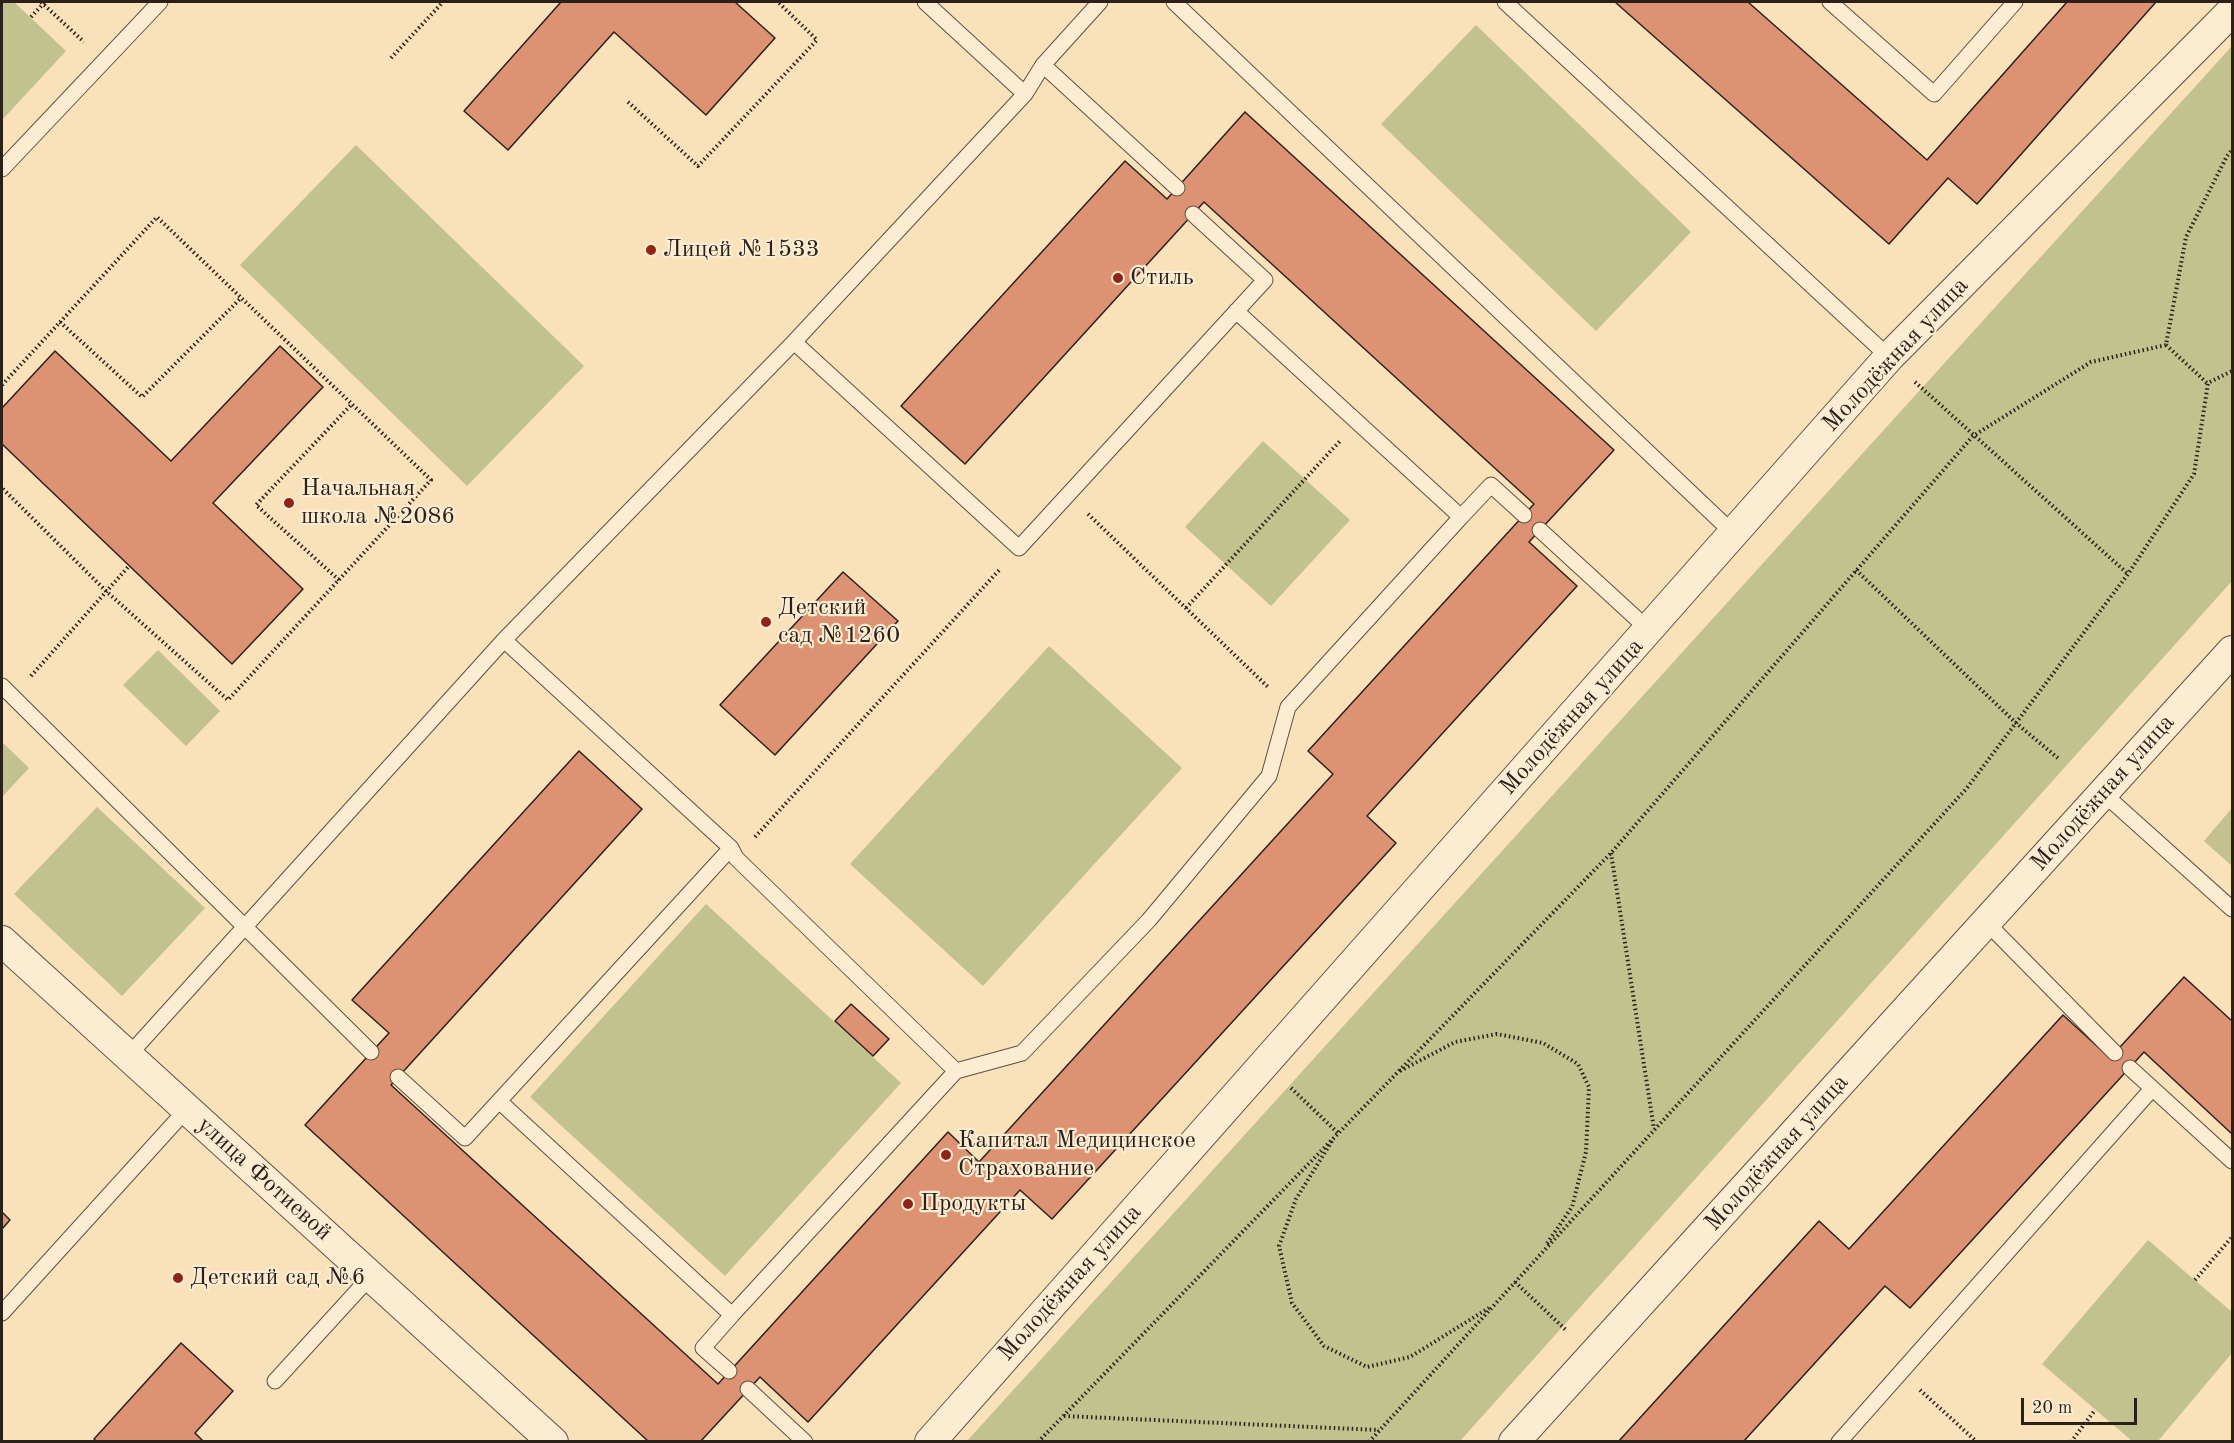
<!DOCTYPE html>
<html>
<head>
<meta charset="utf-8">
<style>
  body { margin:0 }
  #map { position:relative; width:2234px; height:1443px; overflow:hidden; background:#f9e1ba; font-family:"Old Standard TT",serif }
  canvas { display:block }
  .frame { position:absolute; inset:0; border:3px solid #2c201b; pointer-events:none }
  .scale { position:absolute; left:2021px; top:1398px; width:116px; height:27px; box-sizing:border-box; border:3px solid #2c201b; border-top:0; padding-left:8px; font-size:18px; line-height:21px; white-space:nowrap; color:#2c201b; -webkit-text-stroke:4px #fbecd2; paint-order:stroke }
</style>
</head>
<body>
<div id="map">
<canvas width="2234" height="1443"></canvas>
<div class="frame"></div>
<div class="scale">20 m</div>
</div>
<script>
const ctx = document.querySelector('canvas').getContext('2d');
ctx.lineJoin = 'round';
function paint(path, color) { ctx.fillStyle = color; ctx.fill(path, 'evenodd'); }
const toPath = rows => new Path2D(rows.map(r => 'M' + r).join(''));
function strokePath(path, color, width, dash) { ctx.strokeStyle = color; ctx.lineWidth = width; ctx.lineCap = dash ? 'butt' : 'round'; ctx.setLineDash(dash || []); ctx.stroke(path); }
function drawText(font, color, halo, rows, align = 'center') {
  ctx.font = font + ' "Old Standard TT",serif'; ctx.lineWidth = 4.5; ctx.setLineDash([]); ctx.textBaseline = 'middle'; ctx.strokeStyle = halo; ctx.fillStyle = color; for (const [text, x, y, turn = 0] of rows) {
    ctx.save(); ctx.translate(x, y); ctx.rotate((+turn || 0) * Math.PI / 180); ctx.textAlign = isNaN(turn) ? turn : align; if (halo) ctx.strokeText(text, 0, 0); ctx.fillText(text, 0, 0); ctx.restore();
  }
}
const green = toPath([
  [2,2,14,2,66,51,2,120],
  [1476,25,1691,232,1596,331,1381,124],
  [2232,46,2232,581,1460,1441,967,1441],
  [356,145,584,366,467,486,240,265],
  [1263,441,1350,520,1271,606,1185,527],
  [1049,646,1182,768,983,986,850,864],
  [158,650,220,711,186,746,123,685],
  [2,742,29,768,2,797],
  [97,807,205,908,122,996,14,894],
  [2232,808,2232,866,2204,841],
  [706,904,901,1083,725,1276,530,1097],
  [2148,1240,2232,1312,2232,1353,2158,1441,2132,1441,2042,1364]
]);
const building = toPath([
  [561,2,735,2,775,38,706,115,614,32,508,150,464,111,561,2],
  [1615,2,1748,2,1927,160,2067,2,2156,2,1977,204,1948,178,1889,244,1615,2],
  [1245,112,1614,450,1529,542,1577,586,1367,816,1396,843,1052,1219,1020,1190,808,1422,760,1377,700,1442,649,1442,305,1125,389,1033,352,1000,579,751,642,809,391,1085,718,1384,948,1132,979,1162,1333,774,1308,751,1534,504,1204,202,965,464,901,406,1125,161,1167,199,1245,112],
  [280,346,323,387,213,503,303,589,232,664,2,444,2,408,55,351,171,461,280,346],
  [843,572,898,621,775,755,720,705,843,572],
  [2184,977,2232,1021,2232,1134,2144,1052,1910,1308,1885,1286,1743,1442,1618,1442,1819,1221,1849,1249,2063,1015,2110,1058,2184,977],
  [851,1004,889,1039,873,1056,835,1021,851,1004],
  [2,1212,10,1220,2,1229,2,1212],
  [181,1343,233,1391,195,1433,204,1442,97,1442,94,1439,181,1343]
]);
const path = toPath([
  [41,2,84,42],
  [31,17,45,2],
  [391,58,443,2],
  [628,102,698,166,817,40,778,2],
  [60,322,142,397,241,298],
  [2166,345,2207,383],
  [1915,382,2128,574],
  [2,385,157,217,431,480,228,700,107,592,2,488],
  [1088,514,1269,688],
  [1856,570,2016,723,2059,759],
  [339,580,256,505,352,404],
  [1186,608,1340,441],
  [31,676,129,566],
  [755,837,1001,568],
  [1611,853,1654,1129],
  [1400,1071,1455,1042,1497,1034,1543,1043,1578,1064,1589,1087,1586,1152,1572,1207,1546,1245],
  [1291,1088,1338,1133,1336,1135],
  [1332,1141,1296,1199,1279,1246,1292,1303,1324,1346,1367,1367,1410,1357,1489,1308],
  [2195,1280,2232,1237],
  [1515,1282,1567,1331],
  [1920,1390,1977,1442],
  [1064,1416,1379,1430],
  [1038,1442,1611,853,1973,436,2091,362,2166,345,2186,237,2227,156,2232,150],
  [1369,1442,1967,788,2128,574,2194,474,2208,383,2232,371],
  [2071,1442,2095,1410]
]);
const lane = toPath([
  [925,2,1025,94],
  [1174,2,1734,534],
  [1505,2,1889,357],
  [1830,2,1934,94,2015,2],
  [1043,65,1177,188],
  [2,169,160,2],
  [1236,311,1461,517,1491,485,1524,515],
  [794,342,1019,548,1265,280,1193,214],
  [1540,530,1649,630],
  [504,640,731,848,499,1101,732,1315,956,1071,1022,1053,1149,920,1269,776,1288,707,1461,517],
  [2,686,371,1052],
  [2104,794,2232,909],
  [731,848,736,858,956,1071],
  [1986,922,2115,1053],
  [128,1056,504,640,794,342,1025,94,1043,65,1100,2],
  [2130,1068,2232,1161],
  [398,1077,465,1138,499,1101],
  [2,1313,187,1109],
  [729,1371,703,1348,732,1315],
  [275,1381,371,1276],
  [748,1389,805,1442],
  [1839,1442,2151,1090]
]);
const street = toPath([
  [2,941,553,1442],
  [930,1442,1889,357,2232,11],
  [1514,1442,2232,651]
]);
const markers = [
  [651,250,6,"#8f2418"],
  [1118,278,6,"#8f2418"],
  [289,503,6,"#8f2418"],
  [766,622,6,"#8f2418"],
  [946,1155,6,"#8f2418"],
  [908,1204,6,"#8f2418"],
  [178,1278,6,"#8f2418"]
];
const poiNames = [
  ["Лицей №1533",663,250],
  ["Стиль",1130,278],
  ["Начальная",301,489],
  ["школа №2086",301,517],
  ["Детский",778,608],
  ["сад №1260",778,636],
  ["Капитал Медицинское",958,1141],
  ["Страхование",958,1169],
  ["Продукты",920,1204],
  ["Детский сад №6",190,1278]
];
const streetNames = [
  ["Молодёжная улица",1896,355,-47],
  ["Молодёжная улица",1572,717,-48],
  ["Молодёжная улица",2103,793,-48],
  ["Молодёжная улица",1777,1153,-48],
  ["улица Фотиевой",264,1179,42],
  ["Молодёжная улица",1070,1283,-48]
];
paint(green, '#c1c28d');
paint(building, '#dd9273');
strokePath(building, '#2c201b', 1.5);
strokePath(lane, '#5f5043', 17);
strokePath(street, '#5f5043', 32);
strokePath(path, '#2c201b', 4, [1.5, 3]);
strokePath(lane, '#fbecd2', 15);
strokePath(street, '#fbecd2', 30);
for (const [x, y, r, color] of markers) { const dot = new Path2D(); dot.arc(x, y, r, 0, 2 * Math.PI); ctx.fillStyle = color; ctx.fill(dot); strokePath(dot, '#fbecd2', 2); }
drawText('24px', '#2c201b', '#fbecd2', poiNames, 'left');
drawText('24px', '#2c201b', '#fbecd2', streetNames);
</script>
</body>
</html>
